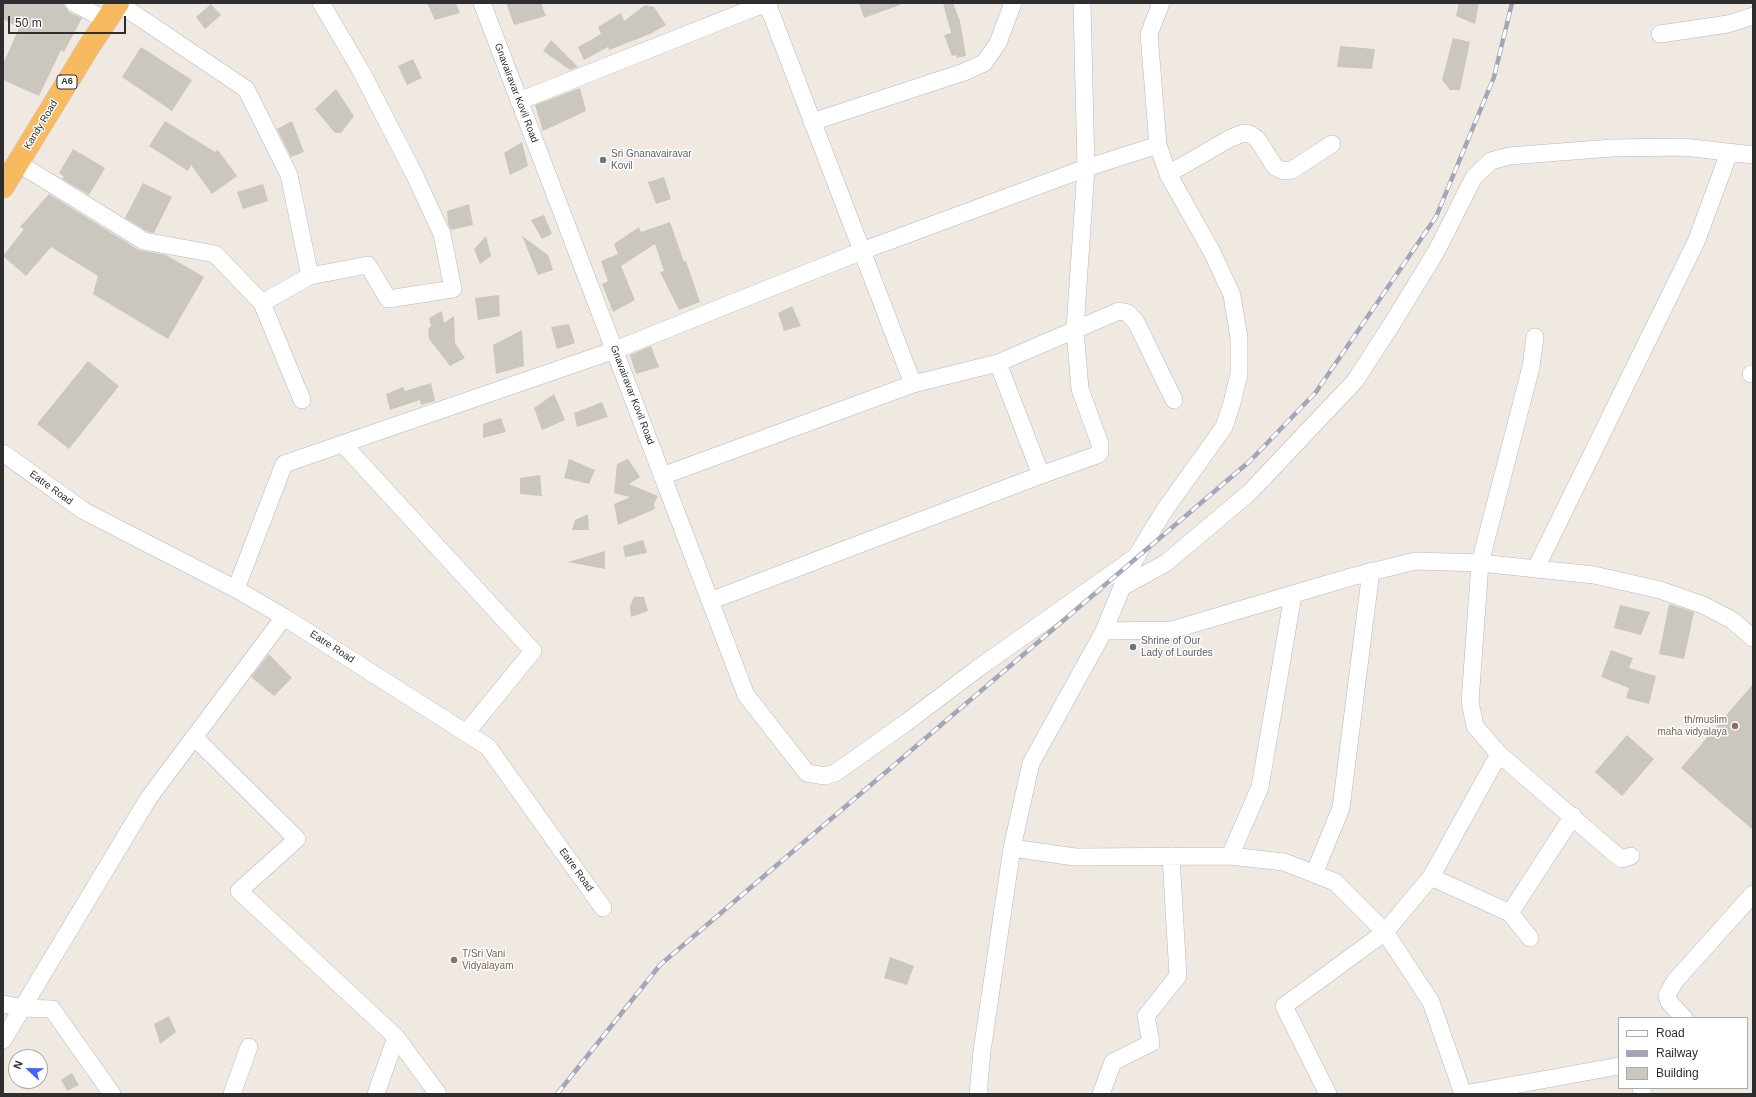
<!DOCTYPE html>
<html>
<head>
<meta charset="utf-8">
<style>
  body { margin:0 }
  #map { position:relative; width:1756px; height:1097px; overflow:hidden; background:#efe9e1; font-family:Helvetica,sans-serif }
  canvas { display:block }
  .frame { position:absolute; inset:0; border:4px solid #2e2e2e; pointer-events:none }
  .legend { position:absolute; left:1618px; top:1017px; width:130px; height:72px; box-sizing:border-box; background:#fff; border:1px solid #ababab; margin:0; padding:5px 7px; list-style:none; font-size:12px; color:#2e2e2e }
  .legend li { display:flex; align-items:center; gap:8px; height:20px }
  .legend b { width:20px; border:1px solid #ababab }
  .north { position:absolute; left:8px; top:1049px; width:40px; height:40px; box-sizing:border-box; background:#fff; border:1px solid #ababab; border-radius:50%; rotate:292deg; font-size:11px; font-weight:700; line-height:16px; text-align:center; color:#2e2e2e }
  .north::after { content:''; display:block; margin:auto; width:14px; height:18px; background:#4264fb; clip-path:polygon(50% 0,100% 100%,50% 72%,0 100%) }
  .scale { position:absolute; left:8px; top:16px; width:118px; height:18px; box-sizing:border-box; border:2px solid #2e2e2e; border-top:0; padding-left:5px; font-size:12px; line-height:14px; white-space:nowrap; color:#2e2e2e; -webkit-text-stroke:3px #fff; paint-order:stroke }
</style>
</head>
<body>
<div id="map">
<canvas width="1756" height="1097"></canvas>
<div class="frame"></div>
<ul class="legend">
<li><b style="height:5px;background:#fff"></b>Road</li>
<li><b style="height:5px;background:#a3a6b8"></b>Railway</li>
<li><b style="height:11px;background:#cbc7bf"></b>Building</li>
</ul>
<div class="north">N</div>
<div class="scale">50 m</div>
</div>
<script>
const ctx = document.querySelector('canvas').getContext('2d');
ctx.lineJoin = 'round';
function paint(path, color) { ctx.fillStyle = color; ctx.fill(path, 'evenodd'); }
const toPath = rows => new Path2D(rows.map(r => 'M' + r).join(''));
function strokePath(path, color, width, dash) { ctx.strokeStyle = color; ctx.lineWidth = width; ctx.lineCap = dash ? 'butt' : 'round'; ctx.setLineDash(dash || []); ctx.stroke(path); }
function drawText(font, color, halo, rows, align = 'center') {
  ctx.font = font + ' Helvetica,sans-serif'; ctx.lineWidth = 3; ctx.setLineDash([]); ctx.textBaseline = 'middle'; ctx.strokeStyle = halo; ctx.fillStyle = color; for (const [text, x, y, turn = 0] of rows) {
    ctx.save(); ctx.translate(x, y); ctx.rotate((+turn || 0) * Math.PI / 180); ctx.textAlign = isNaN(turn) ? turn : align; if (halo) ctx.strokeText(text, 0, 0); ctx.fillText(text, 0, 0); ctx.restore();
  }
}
const building = toPath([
  [3,3,63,3,69,12,82,18,64,52,61,50,39,96,3,80,3,64,19,28,3,19],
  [427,3,456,3,460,13,435,20],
  [506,3,541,3,546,16,514,25],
  [859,3,900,3,900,5,864,18],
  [943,3,953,3,960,21,966,56,957,58,956,55,952,56,944,35,951,33],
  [1459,3,1479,3,1475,24,1456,16],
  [211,4,221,15,205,29,196,17],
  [645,5,654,7,666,25,650,34,609,50,608,47,584,60,578,47,601,34,598,27,621,13,624,21],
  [1453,38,1470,42,1460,90,1450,90,1442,80],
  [551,40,578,67,570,70,543,51],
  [1340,46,1375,49,1372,69,1337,67],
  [141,47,192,80,172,111,122,77],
  [413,59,422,78,407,85,398,66],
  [580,88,586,111,543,131,535,105],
  [336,89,354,116,341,133,335,133,315,109],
  [165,121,215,152,218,150,237,176,212,194,191,165,188,171,149,146],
  [292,121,304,152,291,157,277,129],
  [522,142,528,166,510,175,504,153],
  [73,149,105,168,89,195,62,179,64,177,59,173],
  [664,177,671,199,656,204,648,182],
  [143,183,172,197,154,233,148,232,125,218],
  [263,184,268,201,243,209,237,192],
  [49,194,139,250,166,255,204,277,168,339,93,294,98,276,51,247,26,276,3,256,24,229,20,227],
  [469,204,473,225,451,230,448,224,447,211],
  [544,215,552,234,542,239,531,220],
  [670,222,684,262,686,261,700,302,679,310,660,272,664,271,655,244,621,266,635,300,613,312,602,284,608,281,601,261,618,254,614,244,639,227,641,232],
  [486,236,491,256,480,264,474,249],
  [522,236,548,255,553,270,538,275],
  [499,295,500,316,478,320,475,298],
  [792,306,801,326,784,331,778,313],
  [442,311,444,323,454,316,455,343,465,358,450,366,429,339,428,329,431,326,429,318],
  [569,324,575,343,557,349,551,327],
  [522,330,524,366,496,374,493,345],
  [651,346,659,367,636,374,630,355],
  [88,361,119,386,69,449,37,424],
  [431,383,435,401,421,405,420,400,390,410,386,394,403,387,405,391],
  [554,394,565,420,542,430,534,408],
  [602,402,608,417,577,427,574,413],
  [501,418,506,432,483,438,483,424],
  [569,459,595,470,589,484,564,478],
  [628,459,640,477,629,484,658,496,654,504,655,509,618,525,614,504,630,497,614,493,617,464],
  [540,475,542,496,520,494,520,478],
  [588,514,589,530,572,530,575,520],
  [643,540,647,553,625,557,623,546],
  [605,551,605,569,568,562],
  [634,597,644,597,648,611,631,617,630,606],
  [1669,604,1694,612,1684,659,1659,654],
  [1620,605,1650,612,1641,635,1614,628],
  [1611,650,1633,658,1629,668,1656,676,1649,704,1626,698,1629,688,1601,677],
  [269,654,292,678,274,696,251,677],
  [1753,684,1753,830,1681,768],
  [1627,735,1654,759,1622,796,1595,772],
  [890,957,914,966,907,985,884,978],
  [169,1016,176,1032,160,1044,154,1024],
  [72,1073,79,1085,67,1091,61,1080]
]);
const minor = toPath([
  [74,3,106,20],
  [118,3,246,89,289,175,310,276,262,303],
  [482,3,746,695,807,773,825,776,835,773,907,722,977,669,1137,556],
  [767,3,913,384],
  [1161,3,1149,34,1158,145,1168,174,1213,254,1232,295,1239,338,1239,374,1232,403,1224,427,1164,511,1137,555,1122,587,1104,631,1031,763,1012,848,1075,857,1230,856,1284,862,1335,882,1385,932,1431,1002,1463,1094],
  [1660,34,1728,24,1753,16],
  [519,101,766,3],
  [812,122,964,72,984,63,998,43,1013,3],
  [18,163,144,241,215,254,262,303,302,400],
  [1168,174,1229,139,1243,133,1250,134,1258,140,1275,167,1283,171,1292,170,1332,144],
  [310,276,368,265,388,299,453,289,442,234,414,174,361,71,321,3],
  [1535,337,1531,367,1480,563,1470,702,1475,726,1499,754,1615,854,1622,859,1631,856],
  [998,363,1041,475],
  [1751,374,1753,374],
  [343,444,533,651,466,733],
  [3,453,84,511,236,589,284,617,488,747,603,908],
  [662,476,913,384,998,363,1119,311,1128,313,1136,322,1174,400],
  [1536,568,1696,242,1729,153],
  [1122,587,1166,563,1250,492,1355,381,1392,324,1436,252,1474,177,1491,161,1509,156,1612,148,1684,147,1753,155],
  [236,589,284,464,615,350,862,251,1086,168,1158,145],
  [710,601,1041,475,1097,455,1100,452,1100,444,1080,389,1075,329,1086,168,1082,3],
  [1104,631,1172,630,1351,577,1415,561,1480,563,1594,575,1660,590,1703,605,1732,620,1753,638],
  [194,737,297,839,239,891,396,1037,438,1094],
  [1230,856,1260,787,1293,595],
  [1314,874,1341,808,1371,571],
  [1431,877,1510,913,1530,938],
  [1510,913,1573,816],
  [3,1004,22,1008,52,1009,112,1094],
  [1684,1018,1669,1002,1667,995,1675,981,1753,894],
  [3,1040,148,799,284,617],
  [1641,1088,1643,1094],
  [232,1094,249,1047],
  [376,1094,396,1037],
  [978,1094,982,1051,1012,848],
  [1101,1094,1113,1062,1151,1043,1146,1016,1178,976,1171,856],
  [1328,1094,1284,1006,1385,932,1431,877,1499,754],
  [1464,1094,1619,1066]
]);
const trunk = toPath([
  [3,187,90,45,118,3]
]);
const rail = toPath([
  [557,1094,660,965,1250,461,1316,392,1436,217,1494,77,1512,3]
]);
const markers = [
  [603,160,4,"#6b7280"],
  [1133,647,4,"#6b7280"],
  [1735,726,4,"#8d6e63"],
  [454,960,4,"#8d6e63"]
];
const shields = [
  [67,82,20]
];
const shieldNames = [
  ["A6",67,82]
];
const streetNames = [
  ["Gnavairavar Kovil Road",516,93,69],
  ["Kandy Road",41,125,-59],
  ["Gnavairavar Kovil Road",632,395,69],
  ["Eatre Road",51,488,36],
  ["Eatre Road",332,647,33],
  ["Eatre Road",576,870,54]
];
const worshipNames = [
  ["Sri Gnanavairavar",611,154],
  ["Kovil",611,166],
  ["Shrine of Our",1141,641],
  ["Lady of Lourdes",1141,653]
];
const educationNames = [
  ["th/muslim",1727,720],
  ["maha vidyalaya",1727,732],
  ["T/Sri Vani",462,954,"left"],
  ["Vidyalayam",462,966,"left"]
];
paint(building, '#cbc7bf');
strokePath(minor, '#b4b7c1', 18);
strokePath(trunk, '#c9c9c9', 23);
strokePath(minor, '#fff', 17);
strokePath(trunk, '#f8ba60', 22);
strokePath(rail, '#a3a6b8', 4.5);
strokePath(rail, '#fff', 3, [9]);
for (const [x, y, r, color] of markers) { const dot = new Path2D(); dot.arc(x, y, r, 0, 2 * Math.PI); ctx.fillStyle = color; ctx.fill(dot); strokePath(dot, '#fff', 1.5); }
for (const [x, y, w] of shields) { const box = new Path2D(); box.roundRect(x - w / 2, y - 7, w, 14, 3); ctx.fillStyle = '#fff'; ctx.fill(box); strokePath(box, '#2e2e2e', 1); }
drawText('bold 9px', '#2e2e2e', null, shieldNames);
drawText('10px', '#2e2e2e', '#fff', streetNames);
drawText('10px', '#5b616d', '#fff', worshipNames, 'left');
drawText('10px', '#785e54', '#fff', educationNames, 'right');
</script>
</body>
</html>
